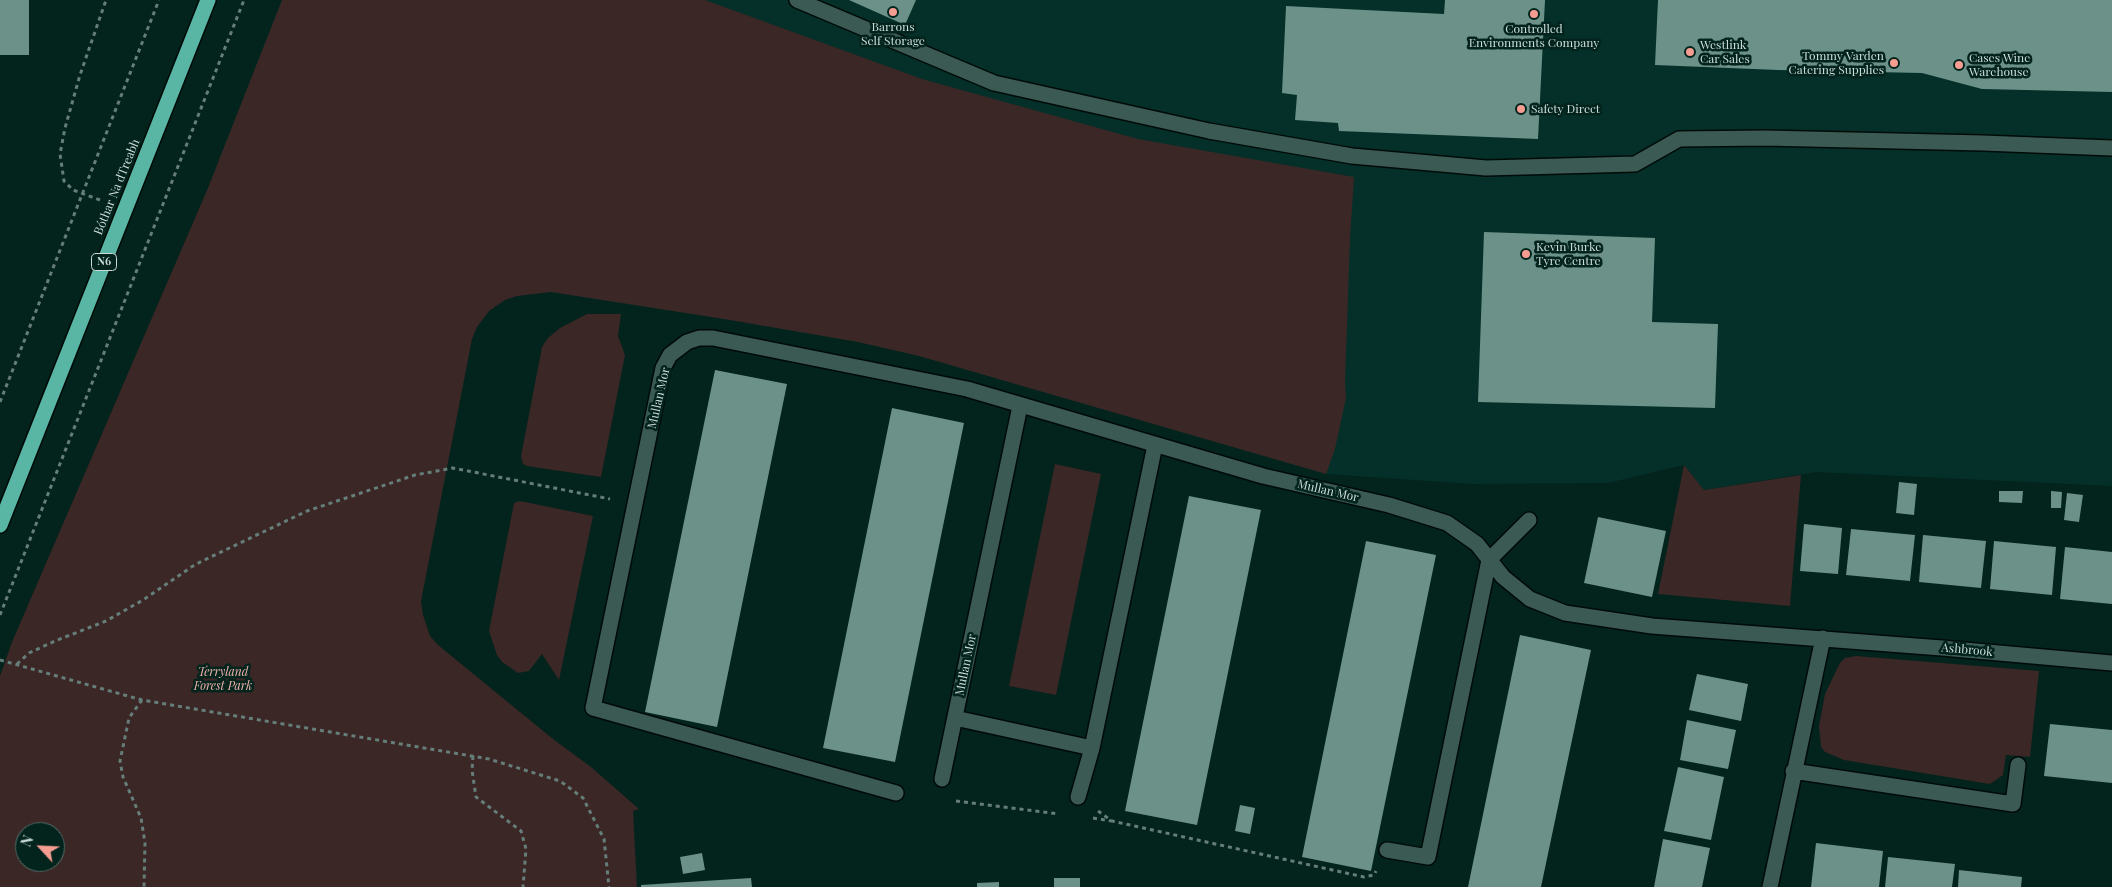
<!DOCTYPE html>
<html>
<head>
<meta charset="utf-8">
<style>
  body { margin:0 }
  #map { position:relative; width:2112px; height:887px; overflow:hidden; background:#03231d; font-family:"Playfair Display",serif }
  canvas { display:block }
  .north { position:absolute; left:15px; top:822px; width:50px; height:50px; box-sizing:border-box; background:#03231d; border:1px solid #536d68; border-radius:50%; rotate:295deg; font-size:14px; font-weight:700; line-height:20px; text-align:center; color:#ccddd9 }
  .north::after { content:''; display:block; margin:auto; width:18px; height:22px; background:#f59d90; clip-path:polygon(50% 0,100% 100%,50% 72%,0 100%) }
</style>
</head>
<body>
<div id="map">
<canvas width="2112" height="887"></canvas>
<div class="north">N</div>
</div>
<script>
const ctx = document.querySelector('canvas').getContext('2d');
ctx.lineJoin = 'round';
function paint(path, color) { ctx.fillStyle = color; ctx.fill(path, 'evenodd'); }
const toPath = rows => new Path2D(rows.map(r => 'M' + r).join(''));
function strokePath(path, color, width, dash) { ctx.strokeStyle = color; ctx.lineWidth = width; ctx.lineCap = dash ? 'butt' : 'round'; ctx.setLineDash(dash || []); ctx.stroke(path); }
function drawText(font, color, halo, rows, align = 'center') {
  ctx.font = font + ' "Playfair Display",serif'; ctx.lineWidth = 5; ctx.setLineDash([]); ctx.textBaseline = 'middle'; ctx.strokeStyle = halo; ctx.fillStyle = color; for (const [text, x, y, turn = 0] of rows) {
    ctx.save(); ctx.translate(x, y); ctx.rotate((+turn || 0) * Math.PI / 180); ctx.textAlign = isNaN(turn) ? turn : align; if (halo) ctx.strokeText(text, 0, 0); ctx.fillText(text, 0, 0); ctx.restore();
  }
}
const built = toPath([
  [282,0,2112,0,2112,486,1816,472,1703,490,1684,465,1608,483,1473,484,1326,474,919,356,858,342,724,319,551,292,208,188]
]);
const green = toPath([
  [282,0,705,0,922,79,1138,139,1354,177,1350,239,1345,382,1346,398,1335,449,1326,474,919,356,858,342,724,319,551,292,517,296,505,300,489,311,477,327,472,339,421,601,423,615,430,636,438,645,553,739,591,767,639,809,633,811,637,887,0,887,0,676,12,642,208,188],
  [25,832,55,832,55,862,25,862],
  [587,314,621,314,618,336,625,355,601,477,527,466,523,464,521,456,542,347,548,338,560,328],
  [1055,464,1101,474,1056,695,1009,686],
  [1684,465,1704,490,1801,475,1790,606,1658,594],
  [520,501,593,516,559,680,542,654,529,671,518,673,502,662,497,655,489,631,514,503],
  [1856,656,2039,671,2030,757,2006,755,2003,775,1990,784,1844,760,1825,752,1821,747,1819,726,1825,694,1840,663,1845,658]
]);
const building = toPath([
  [0,0,29,0,29,55,0,55],
  [849,0,916,0,905,25],
  [1445,0,1545,0,1538,139,1339,131,1338,123,1295,120,1297,95,1282,93,1286,6,1444,14],
  [1658,0,2112,0,2112,92,1982,89,1922,73,1778,70,1655,65],
  [1484,232,1655,238,1652,322,1718,324,1715,408,1478,402],
  [715,370,787,384,717,727,645,712],
  [892,408,964,423,895,762,823,748],
  [1899,482,1917,484,1914,515,1896,513],
  [1999,491,2023,491,2022,503,1999,502],
  [2051,491,2062,492,2061,508,2051,508],
  [2067,493,2083,495,2079,522,2064,520],
  [1189,496,1261,510,1197,825,1125,811],
  [1598,517,1666,531,1652,597,1584,583],
  [1804,524,1842,528,1838,574,1800,571],
  [1851,529,1915,535,1910,581,1846,575],
  [1923,535,1986,541,1981,588,1919,582],
  [1366,541,1436,555,1371,871,1302,857],
  [1994,541,2056,547,2052,595,1990,589],
  [2065,547,2112,552,2112,604,2060,599],
  [1520,635,1591,650,1541,887,1468,887],
  [1697,674,1748,684,1741,721,1689,710],
  [1687,720,1736,730,1728,769,1680,760],
  [2050,724,2112,730,2112,783,2044,776],
  [1678,767,1724,777,1711,840,1664,831],
  [1240,805,1255,808,1250,834,1235,831],
  [1663,839,1710,848,1702,887,1654,887],
  [1816,843,1883,851,1879,887,1811,887],
  [702,853,705,870,683,874,680,857],
  [1888,857,1955,864,1952,887,1885,887],
  [1959,870,2022,877,2021,887,1958,887],
  [751,878,752,887,641,887,641,885],
  [1054,878,1080,878,1080,887,1054,887],
  [999,882,999,887,977,887,977,883]
]);
const path = toPath([
  [100,200,73,190,64,181,60,154,65,128,80,75,106,0],
  [0,402,159,0],
  [0,615,244,0],
  [0,660,142,700,489,759,560,781,583,798,604,839,609,887],
  [17,664,29,653,55,641,106,621,143,600,196,564,307,511,415,475,453,468,610,499],
  [142,700,129,718,120,761,123,777,141,818,145,843,144,887],
  [473,756,472,770,476,797,521,831,526,849,523,887],
  [956,801,1059,814],
  [1098,811,1112,821,1364,877,1374,875,1376,871],
  [1093,818,1111,821]
]);
const minor = toPath([
  [797,0,994,83,1209,131,1352,156,1486,168,1635,164,1679,139,1765,138,1983,143,2112,148],
  [955,718,1092,748],
  [1793,771,2013,804,2018,765],
  [942,779,1020,406],
  [896,793,593,708,663,368,670,355,687,342,699,338,713,338,967,389,1263,476,1389,505,1447,523,1477,544,1503,577,1530,599,1565,613,1652,626,1942,648,2112,663],
  [1078,797,1092,748,1155,445],
  [1387,850,1428,857,1489,560,1529,520],
  [1770,887,1823,638]
]);
const highway = toPath([
  [0,525,208,0]
]);
const markers = [
  [893,12,5,"#f59d90"],
  [1534,14,5,"#f59d90"],
  [1690,52,5,"#f59d90"],
  [1894,63,5,"#f59d90"],
  [1959,65,5,"#f59d90"],
  [1521,109,5,"#f59d90"],
  [1526,254,5,"#f59d90"]
];
const shields = [
  [104,262,25]
];
const shieldNames = [
  ["N6",104,262]
];
const poiNames = [
  ["Barrons",893,27,"center"],
  ["Self Storage",893,41,"center"],
  ["Controlled",1534,29,"center"],
  ["Environments Company",1534,43,"center"],
  ["Westlink",1700,45],
  ["Car Sales",1700,59],
  ["Tommy Varden",1884,56,"right"],
  ["Catering Supplies",1884,70,"right"],
  ["Cases Wine",1969,58],
  ["Warehouse",1969,72],
  ["Safety Direct",1531,109],
  ["Kevin Burke",1536,247],
  ["Tyre Centre",1536,261]
];
const streetNames = [
  ["Bóthar Na dTreabh",117,187,-68],
  ["Mullan Mor",659,398,-77],
  ["Mullan Mor",1328,491,13],
  ["Ashbrook",1967,650,5],
  ["Mullan Mor",966,665,-78]
];
const parkNames = [
  ["Terryland",223,672],
  ["Forest Park",223,686]
];
paint(built, '#043029');
paint(green, '#3b2725');
paint(building, '#6c9189');
strokePath(minor, '#000b08', 18);
strokePath(highway, '#000b08', 18);
strokePath(path, '#667e79', 3, [4, 4]);
strokePath(minor, '#3a5a53', 15);
strokePath(highway, '#59b5a4', 15);
for (const [x, y, r, color] of markers) { const dot = new Path2D(); dot.arc(x, y, r, 0, 2 * Math.PI); ctx.fillStyle = color; ctx.fill(dot); strokePath(dot, '#03231d', 2); }
for (const [x, y, w] of shields) { const box = new Path2D(); box.roundRect(x - w / 2, y - 8.5, w, 17, 4); ctx.fillStyle = '#03231d'; ctx.fill(box); strokePath(box, '#ccddd9', 1); }
drawText('bold 11px', '#ccddd9', null, shieldNames);
drawText('12px', '#ccddd9', '#03231d', poiNames, 'left');
drawText('12px', '#ccddd9', '#03231d', streetNames);
drawText('italic 12px', '#eeb2a8', '#03231d', parkNames);
</script>
</body>
</html>
